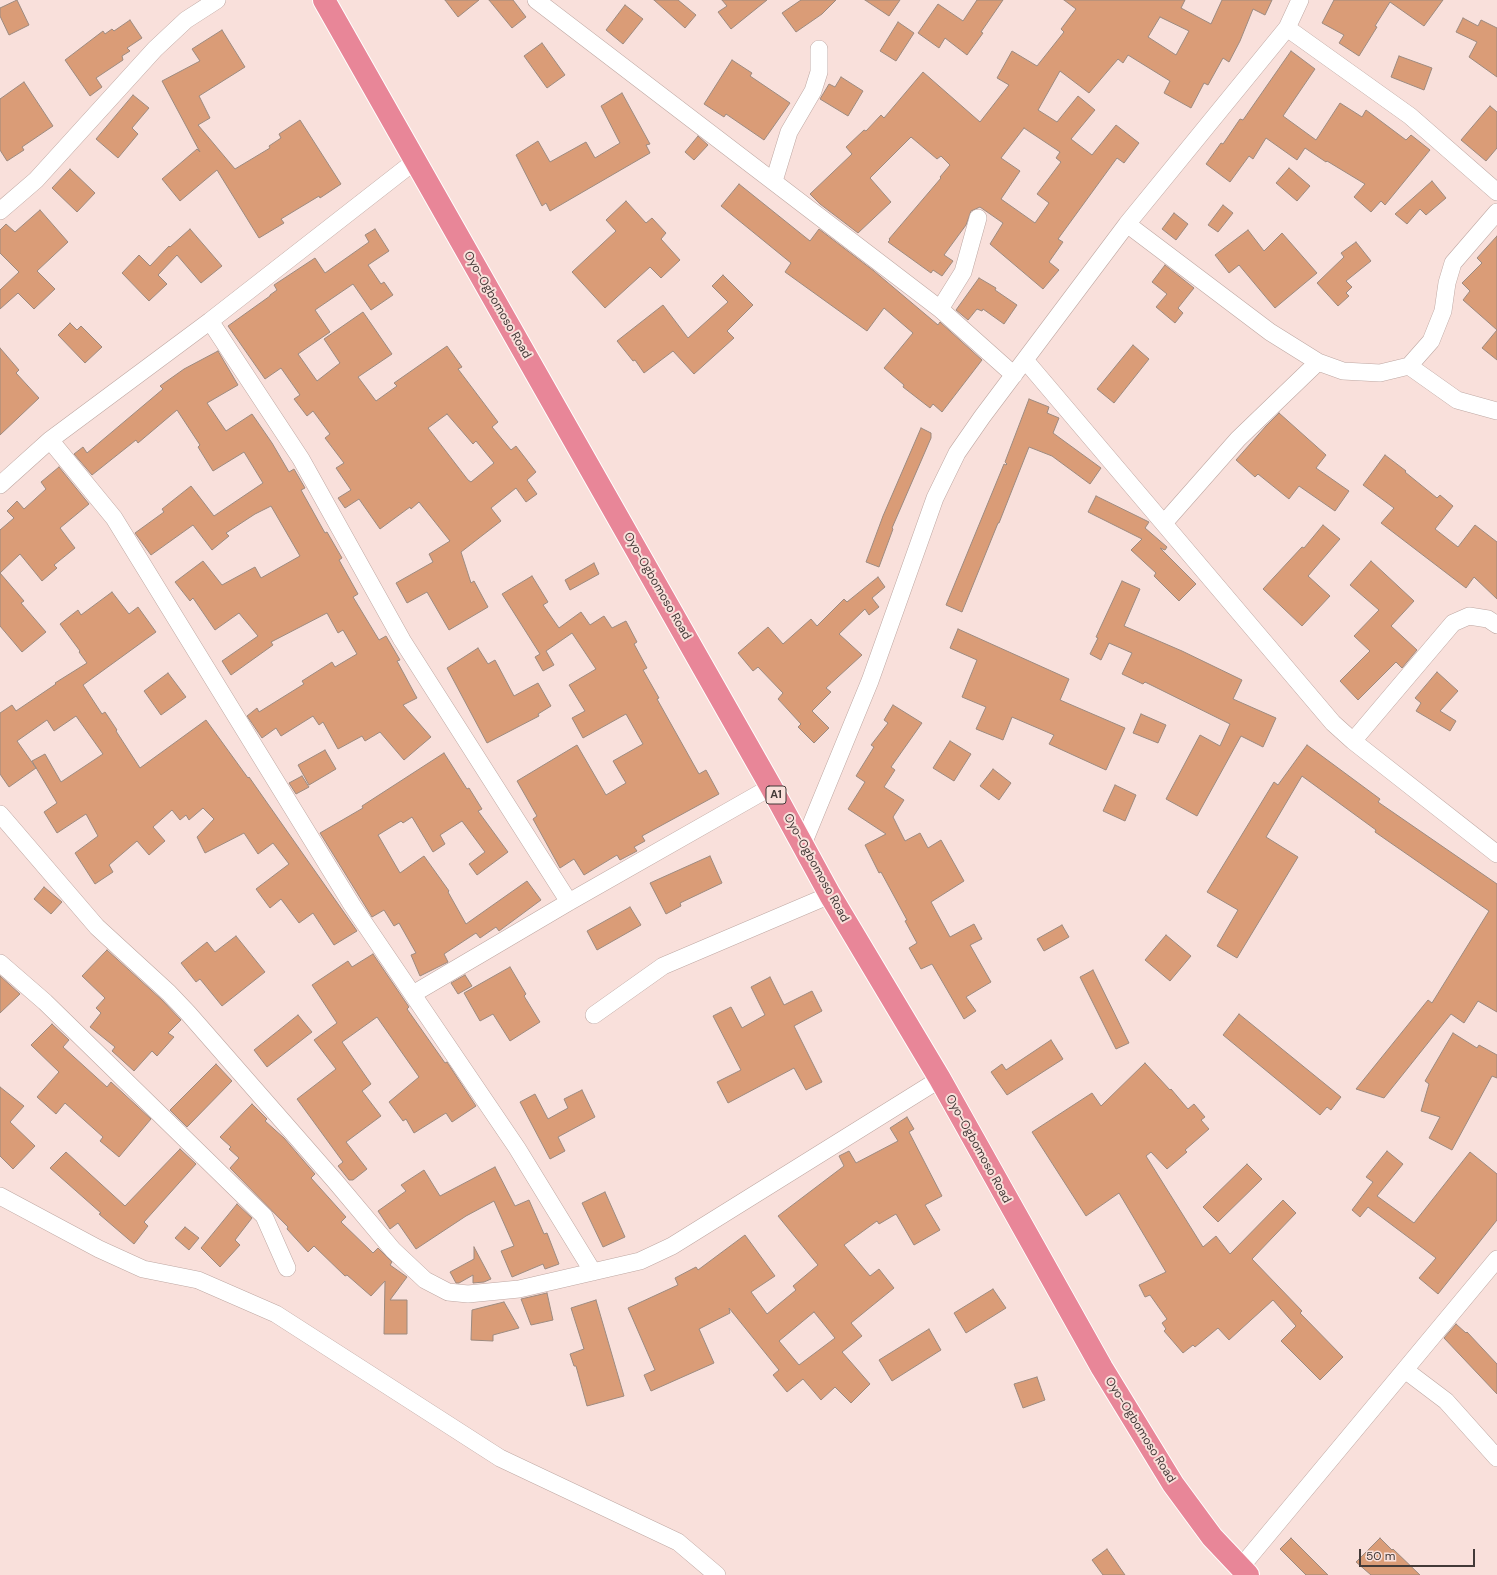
<!DOCTYPE html>
<html>
<head>
<meta charset="utf-8">
<style>
  body { margin:0 }
  #map { position:relative; width:1497px; height:1575px; overflow:hidden; background:#f9e0db; font-family:"DM Sans",sans-serif }
  canvas { display:block }
  .scale { position:absolute; left:1359px; top:1549px; width:116px; height:18px; box-sizing:border-box; border:2px solid #433a38; border-top:0; padding-left:5px; font-size:12px; line-height:14px; white-space:nowrap; color:#433a38; -webkit-text-stroke:3px #f9e0db; paint-order:stroke }
</style>
</head>
<body>
<div id="map">
<canvas width="1497" height="1575"></canvas>
<div class="scale">50 m</div>
</div>
<script>
const ctx = document.querySelector('canvas').getContext('2d');
ctx.lineJoin = 'round';
function paint(path, color) { ctx.fillStyle = color; ctx.fill(path, 'evenodd'); }
const toPath = rows => new Path2D(rows.map(r => 'M' + r).join(''));
function strokePath(path, color, width, dash) { ctx.strokeStyle = color; ctx.lineWidth = width; ctx.lineCap = dash ? 'butt' : 'round'; ctx.setLineDash(dash || []); ctx.stroke(path); }
function drawText(font, color, halo, rows, align = 'center') {
  ctx.font = font + ' "DM Sans",sans-serif'; ctx.lineWidth = 4; ctx.setLineDash([]); ctx.textBaseline = 'middle'; ctx.strokeStyle = halo; ctx.fillStyle = color; for (const [text, x, y, turn = 0] of rows) {
    ctx.save(); ctx.translate(x, y); ctx.rotate((+turn || 0) * Math.PI / 180); ctx.textAlign = isNaN(turn) ? turn : align; if (halo) ctx.strokeText(text, 0, 0); ctx.fillText(text, 0, 0); ctx.restore();
  }
}
const building = toPath([
  [17,0,29,25,9,35,0,16,0,8,17,0],
  [445,0,479,0,458,17,445,0],
  [489,0,513,0,526,17,512,28,489,0],
  [654,0,678,0,696,15,685,28,654,0],
  [722,0,767,0,731,29,718,12,727,6,722,0],
  [801,0,836,0,822,14,796,32,782,13,801,0],
  [865,0,900,0,889,16,865,0],
  [977,0,1003,0,981,32,983,33,967,55,945,38,939,48,918,33,938,4,963,21,977,0],
  [1064,0,1185,0,1181,8,1211,24,1222,0,1272,0,1265,15,1253,9,1240,41,1229,62,1223,58,1208,85,1204,83,1191,108,1164,93,1170,81,1128,55,1123,63,1118,59,1089,93,1060,71,1038,110,1057,122,1078,96,1095,110,1071,139,1092,155,1116,125,1139,143,1124,163,1117,158,1058,239,1063,242,1049,262,1059,270,1043,289,990,244,1003,223,980,207,971,211,966,225,944,255,953,261,942,276,933,270,931,273,888,242,890,240,889,239,941,178,940,177,950,165,941,156,937,159,911,137,870,178,891,202,858,233,820,204,810,194,852,154,846,147,864,130,866,131,881,115,884,118,923,72,980,122,1009,85,997,78,1012,51,1037,66,1064,32,1061,29,1076,9,1064,0],
  [1160,17,1189,31,1176,55,1148,37,1160,17],
  [1024,128,1060,152,1056,158,1061,162,1037,194,1049,203,1035,223,1001,199,1020,171,1001,158,1024,128],
  [1334,0,1443,0,1424,26,1390,2,1375,26,1377,27,1359,56,1339,43,1344,35,1322,23,1334,0],
  [625,5,643,19,623,44,606,30,625,5],
  [1463,18,1478,26,1481,20,1497,28,1497,77,1469,57,1477,42,1456,32,1463,18],
  [130,20,142,38,127,48,130,51,122,56,123,60,96,78,102,87,90,96,65,60,103,31,105,34,112,29,114,31,130,20],
  [898,22,914,33,896,61,880,51,898,22],
  [222,30,245,67,199,96,210,118,198,125,235,169,270,148,269,146,281,138,279,134,300,120,341,184,320,198,319,196,281,219,284,223,259,238,217,170,180,201,162,179,197,149,200,152,162,81,200,61,192,49,222,30],
  [542,43,565,75,547,88,524,56,542,43],
  [1291,51,1315,69,1283,116,1316,140,1340,103,1362,117,1366,110,1406,140,1411,135,1430,150,1385,205,1381,201,1371,212,1354,197,1365,184,1327,161,1326,162,1305,148,1297,160,1266,138,1253,159,1249,156,1230,182,1206,164,1221,143,1223,144,1240,119,1243,120,1291,51],
  [1399,56,1432,68,1424,90,1391,77,1399,56],
  [732,60,752,73,750,76,790,103,764,140,726,114,724,117,704,104,732,60],
  [841,77,863,91,848,116,820,99,829,84,835,87,841,77],
  [24,82,53,126,22,147,24,150,7,161,0,150,0,99,24,82],
  [622,93,650,144,646,145,650,153,550,211,546,203,542,206,516,155,538,141,550,162,586,142,595,158,620,143,601,106,622,93],
  [133,95,149,108,132,128,138,134,118,158,96,139,133,95],
  [1490,106,1497,112,1497,148,1486,161,1461,140,1490,106],
  [698,136,708,145,694,160,685,152,698,136],
  [1289,168,1310,186,1297,201,1276,183,1289,168],
  [70,169,95,193,77,212,52,188,70,169],
  [1432,181,1446,198,1426,215,1420,209,1407,224,1395,214,1432,181],
  [739,184,810,241,819,229,874,271,938,325,940,322,982,360,942,412,933,404,930,408,903,387,904,385,884,368,913,333,884,308,867,331,785,272,791,263,721,206,739,184],
  [626,201,646,223,652,218,666,233,661,239,680,260,661,278,650,267,605,308,572,272,616,231,606,220,626,201],
  [1223,205,1233,213,1218,232,1208,225,1223,205],
  [40,210,68,242,37,271,55,289,34,309,18,293,0,309,0,290,19,272,0,253,0,230,6,224,15,232,40,210],
  [1174,213,1188,224,1176,240,1162,229,1174,213],
  [190,229,222,266,201,283,177,255,158,275,167,284,149,301,122,273,139,255,150,266,169,246,170,247,190,229],
  [375,229,389,251,368,265,381,284,384,282,393,295,371,310,353,284,315,310,330,332,298,354,317,381,340,363,324,339,363,312,392,354,358,377,376,401,397,386,394,383,447,346,462,367,458,369,498,422,492,427,511,450,516,446,536,472,527,480,537,494,526,502,516,488,491,508,501,521,461,552,471,583,474,581,488,607,449,630,427,592,407,603,396,583,433,562,429,554,450,541,419,502,411,509,410,507,380,529,359,499,345,508,338,498,351,490,336,468,344,463,325,438,330,434,313,411,307,416,294,399,300,395,281,368,265,379,228,326,270,296,270,295,277,290,274,285,315,258,325,273,369,242,365,235,375,229],
  [447,414,473,444,476,441,494,463,471,482,468,480,428,428,447,414],
  [1248,230,1264,251,1282,233,1317,273,1275,308,1239,265,1229,273,1215,255,1248,230],
  [1497,236,1497,360,1482,348,1497,330,1463,300,1470,291,1462,283,1482,263,1477,258,1497,236],
  [1356,242,1371,261,1346,281,1352,287,1346,293,1349,296,1338,306,1317,283,1344,257,1341,253,1356,242],
  [1165,265,1194,288,1178,308,1183,313,1175,323,1156,307,1167,294,1152,282,1165,265],
  [723,275,753,305,727,331,734,338,694,374,673,351,644,373,635,360,633,361,617,341,663,305,688,338,728,302,712,286,723,275],
  [979,278,996,288,995,290,1017,305,1004,324,983,309,982,311,977,309,968,320,956,310,979,278],
  [70,323,77,330,81,326,102,347,85,363,58,335,70,323],
  [1133,345,1149,359,1114,403,1097,389,1133,345],
  [0,348,19,370,16,373,39,398,0,435,0,348],
  [218,351,238,385,207,403,226,431,252,414,272,443,289,472,294,469,305,488,301,490,325,533,327,532,342,558,339,560,358,594,353,597,379,640,386,636,400,660,397,661,417,698,403,705,431,737,404,760,380,732,365,741,362,736,338,749,323,722,319,725,313,716,281,736,276,728,262,738,247,716,257,708,259,712,304,684,302,681,332,662,335,667,357,654,343,630,338,633,327,613,271,642,273,645,231,675,222,661,258,636,239,613,215,630,193,598,190,601,175,582,203,561,222,585,255,567,261,578,300,556,271,506,255,514,226,533,229,536,212,550,193,525,151,555,135,533,164,512,162,509,191,486,214,516,263,483,244,452,213,471,198,447,200,445,177,410,138,443,136,440,92,475,74,454,83,447,87,453,163,389,160,386,184,369,218,351],
  [1029,399,1049,407,1047,413,1059,418,1053,433,1101,468,1090,484,1052,456,1029,447,999,523,998,523,962,612,946,605,1004,464,1006,465,1007,464,1005,462,1029,399],
  [1279,413,1326,455,1316,468,1349,491,1335,511,1299,486,1289,499,1258,474,1255,477,1236,460,1266,426,1279,413],
  [921,428,931,433,931,438,892,528,893,529,879,567,866,562,883,516,921,428],
  [1385,455,1406,471,1405,472,1437,498,1440,495,1453,506,1435,529,1458,547,1475,525,1497,542,1497,599,1474,577,1466,588,1381,523,1394,508,1363,485,1385,455],
  [59,467,89,504,60,528,75,548,54,565,57,568,42,581,20,554,0,573,0,530,14,518,7,511,17,501,24,509,46,489,41,482,59,467],
  [1096,496,1149,522,1145,528,1167,547,1165,550,1160,548,1196,584,1179,601,1154,576,1156,573,1131,550,1142,539,1088,512,1096,496],
  [1323,525,1340,539,1308,576,1330,596,1302,626,1263,589,1302,547,1304,548,1323,525],
  [1371,561,1414,601,1391,626,1417,650,1402,668,1396,662,1358,700,1340,681,1370,651,1354,636,1379,610,1350,585,1371,561],
  [594,563,599,574,570,590,565,580,594,563],
  [0,573,24,601,21,603,46,632,22,652,0,626,0,573],
  [532,576,548,602,543,605,559,628,581,612,590,625,604,616,612,628,626,621,637,642,634,644,647,668,643,670,659,698,657,699,699,774,706,770,719,794,642,836,645,841,634,847,637,851,620,860,617,855,584,875,574,859,560,868,533,819,537,816,517,781,577,745,606,795,626,783,613,761,643,744,626,714,583,738,572,718,585,711,569,685,596,669,572,633,546,651,554,665,543,671,535,657,540,654,502,594,532,576],
  [878,577,885,587,872,598,879,607,869,615,865,609,839,634,862,655,826,688,831,692,812,711,829,728,814,743,798,727,801,724,778,699,783,693,758,667,753,671,738,653,768,627,783,644,811,619,817,626,844,599,847,602,878,577],
  [1122,581,1140,589,1124,626,1182,651,1242,680,1233,699,1276,718,1263,747,1241,736,1197,816,1166,799,1200,735,1220,746,1230,724,1145,682,1143,684,1122,674,1132,653,1109,643,1101,660,1090,654,1098,638,1096,637,1122,581],
  [112,592,129,614,138,607,156,632,83,685,102,714,105,712,117,730,116,731,140,768,206,720,248,778,249,777,357,931,334,945,313,913,299,923,281,899,270,908,256,889,289,864,273,843,258,854,244,833,205,853,197,837,214,819,203,808,189,820,186,815,180,820,172,810,153,827,165,841,149,855,137,841,109,865,113,872,95,884,75,853,98,836,86,814,57,833,44,812,57,803,32,761,45,754,61,782,103,754,76,716,54,731,47,720,17,741,36,768,9,787,0,774,0,713,12,705,16,711,56,684,55,683,87,663,79,652,80,651,60,624,78,610,81,615,112,592],
  [958,629,1069,679,1060,700,1125,728,1106,770,1049,744,1054,735,1012,717,1003,740,976,729,986,707,962,697,977,660,950,648,958,629],
  [478,648,488,664,495,660,514,696,538,683,551,706,538,714,539,716,487,743,447,668,478,648],
  [1437,672,1458,691,1440,711,1456,721,1450,731,1416,711,1421,703,1415,698,1437,672],
  [168,673,186,697,161,715,144,691,168,673],
  [893,705,922,723,891,767,895,770,884,787,904,800,893,817,905,841,920,833,928,848,941,840,964,881,931,902,950,937,974,924,982,939,970,945,991,982,966,997,976,1011,964,1019,932,964,921,969,909,948,917,943,905,921,907,920,881,872,879,873,865,845,886,834,848,809,865,782,856,776,874,747,871,745,888,723,884,720,893,705],
  [1141,714,1166,725,1158,743,1133,733,1141,714],
  [950,741,971,754,954,781,933,768,950,741],
  [1307,745,1380,799,1378,802,1497,884,1497,1012,1478,1001,1464,1023,1451,1014,1384,1098,1356,1089,1428,1000,1432,1003,1489,911,1375,832,1376,830,1302,776,1266,837,1298,857,1237,958,1217,946,1238,910,1207,892,1274,782,1278,785,1307,745],
  [325,750,336,769,309,785,298,765,325,750],
  [444,753,467,789,469,788,482,809,478,811,508,852,477,875,469,864,485,852,462,821,440,835,445,844,433,852,412,817,403,823,401,821,378,835,400,873,424,856,449,891,448,892,466,924,527,881,541,900,499,931,496,927,480,938,476,933,444,954,448,962,420,976,411,955,416,953,399,923,394,926,384,910,372,917,320,833,363,808,362,806,444,753],
  [993,769,1011,783,999,800,980,786,993,769],
  [302,776,309,787,296,794,289,783,302,776],
  [1115,785,1136,795,1125,821,1103,811,1115,785],
  [710,856,722,883,680,903,681,906,666,914,650,883,710,856],
  [44,887,62,902,51,914,34,899,44,887],
  [630,907,641,925,597,950,587,931,630,907],
  [1062,925,1069,937,1044,951,1037,939,1062,925],
  [1166,935,1191,956,1170,981,1145,960,1166,935],
  [236,936,265,972,222,1006,200,979,196,982,181,963,207,942,215,952,236,936],
  [107,950,162,1000,181,1020,168,1033,174,1037,157,1056,152,1051,134,1071,112,1051,115,1047,90,1027,101,1013,96,1008,105,998,82,976,107,950],
  [373,954,409,1007,407,1009,445,1063,447,1062,476,1106,452,1122,446,1113,414,1133,406,1119,403,1121,389,1102,419,1077,377,1017,342,1042,371,1084,362,1091,381,1116,346,1142,367,1169,353,1180,349,1180,338,1166,343,1162,297,1099,336,1069,314,1040,337,1023,312,985,348,961,352,967,373,954],
  [510,967,526,994,524,996,540,1022,510,1041,493,1014,480,1021,464,993,510,967],
  [1093,970,1129,1043,1116,1049,1080,977,1093,970],
  [465,975,472,986,458,994,451,983,465,975],
  [0,976,20,994,0,1013,0,976],
  [770,977,784,1005,812,991,822,1011,794,1026,822,1082,806,1090,794,1068,728,1103,717,1082,741,1070,713,1016,731,1007,742,1028,765,1015,751,987,770,977],
  [1239,1014,1341,1097,1331,1110,1327,1107,1320,1115,1223,1035,1239,1014],
  [298,1015,312,1032,267,1067,254,1050,298,1015],
  [52,1024,69,1040,63,1047,107,1087,111,1082,151,1119,119,1157,100,1141,103,1137,65,1103,56,1114,37,1097,59,1072,31,1045,52,1024],
  [1453,1033,1477,1048,1479,1045,1497,1055,1497,1078,1492,1076,1452,1150,1429,1138,1440,1117,1421,1111,1429,1084,1425,1081,1453,1033],
  [1051,1040,1063,1059,1007,1095,991,1072,1002,1064,1006,1070,1051,1040],
  [1145,1063,1170,1090,1171,1089,1188,1109,1194,1104,1205,1117,1201,1120,1209,1129,1185,1150,1187,1152,1167,1169,1151,1152,1146,1156,1203,1247,1216,1236,1230,1254,1283,1200,1296,1213,1252,1259,1302,1311,1300,1313,1343,1357,1320,1380,1281,1341,1296,1326,1273,1300,1229,1340,1218,1328,1195,1347,1193,1345,1183,1353,1164,1331,1166,1329,1162,1323,1167,1319,1150,1295,1145,1297,1139,1285,1166,1272,1119,1193,1086,1216,1032,1132,1092,1093,1101,1106,1145,1063],
  [216,1064,232,1081,187,1127,170,1110,216,1064],
  [0,1087,24,1106,10,1122,35,1146,13,1169,0,1156,0,1087],
  [582,1090,595,1117,558,1137,565,1151,550,1159,520,1102,535,1094,548,1119,568,1108,564,1099,582,1090],
  [252,1104,267,1119,265,1121,284,1138,315,1174,311,1178,346,1217,341,1222,373,1253,378,1248,392,1262,390,1265,407,1277,390,1300,407,1300,407,1334,384,1334,385,1281,371,1296,347,1275,345,1276,314,1246,308,1252,287,1229,288,1227,230,1168,239,1158,229,1149,231,1147,220,1137,252,1104],
  [907,1117,914,1129,909,1132,942,1196,925,1205,940,1230,914,1245,896,1214,879,1224,877,1221,844,1245,870,1276,879,1269,894,1288,851,1323,862,1336,842,1352,870,1384,851,1403,835,1387,821,1400,803,1379,787,1392,773,1375,779,1370,729,1308,730,1313,699,1329,714,1363,651,1391,644,1375,655,1370,628,1308,678,1285,675,1278,696,1267,698,1270,745,1235,775,1276,751,1292,767,1314,796,1290,793,1286,818,1265,778,1216,844,1166,839,1156,849,1151,856,1163,898,1141,890,1128,907,1117],
  [814,1312,835,1338,799,1365,779,1341,814,1312],
  [180,1149,196,1164,144,1222,148,1226,134,1244,99,1214,101,1213,50,1168,66,1152,125,1206,180,1149],
  [1387,1151,1403,1164,1377,1196,1414,1223,1470,1152,1497,1174,1497,1220,1438,1294,1419,1278,1436,1258,1368,1207,1360,1217,1352,1210,1373,1182,1366,1177,1387,1151],
  [1247,1164,1262,1179,1218,1222,1203,1207,1247,1164],
  [495,1167,515,1206,529,1200,544,1234,547,1233,559,1264,545,1269,543,1264,512,1277,501,1251,514,1246,494,1201,466,1216,416,1249,398,1223,390,1229,378,1211,406,1191,401,1185,424,1170,440,1196,495,1167],
  [605,1192,625,1237,603,1247,582,1203,605,1192],
  [237,1204,252,1218,235,1240,240,1245,220,1267,201,1248,237,1204],
  [185,1227,199,1238,189,1250,175,1238,185,1227],
  [474,1247,491,1279,484,1282,473,1283,473,1275,459,1283,456,1283,450,1272,474,1259,474,1247],
  [993,1289,1006,1308,966,1333,954,1313,993,1289],
  [547,1293,553,1320,531,1325,521,1299,547,1293],
  [596,1300,624,1396,587,1406,576,1366,574,1366,570,1354,584,1349,571,1308,596,1300],
  [504,1302,519,1328,493,1335,493,1341,471,1340,472,1310,504,1302],
  [1456,1324,1466,1333,1467,1332,1497,1364,1497,1394,1444,1338,1456,1324],
  [929,1329,941,1350,892,1381,879,1360,929,1329],
  [1037,1377,1045,1400,1023,1408,1014,1384,1037,1377],
  [1291,1538,1328,1575,1306,1575,1280,1549,1291,1538],
  [1380,1538,1392,1550,1393,1549,1420,1575,1371,1575,1356,1562,1380,1538],
  [1107,1549,1125,1575,1103,1575,1092,1560,1107,1549]
]);
const minor = toPath([
  [536,0,940,309,1014,375],
  [1287,28,1410,116,1497,192],
  [774,181,789,132,813,91,819,72,819,49],
  [0,211,36,180,155,49,186,20,217,0],
  [1127,224,1270,332,1318,362,1343,371,1380,373,1409,366,1431,341,1443,311,1447,283,1453,263,1497,212],
  [940,309,963,272,978,218],
  [210,321,301,459,402,640,569,902],
  [1025,360,1333,723,1353,741,1497,854],
  [1409,366,1457,400,1497,411],
  [50,440,114,518,352,905,517,1148,593,1272],
  [0,485,50,440,210,321,415,161],
  [1164,523,1238,439,1318,362],
  [1353,741,1453,623,1469,616,1488,619,1497,625],
  [0,814,97,927,169,993,188,1013,335,1181,393,1250,425,1280,448,1292,468,1294,519,1289,640,1261,672,1246,940,1079],
  [803,844,870,681,935,498,957,453,982,417,1127,224,1287,28,1300,0],
  [0,963,45,1002,264,1216,287,1268],
  [413,994,569,902,771,787],
  [594,1015,663,966,830,895],
  [0,1196,99,1249,143,1269,198,1280,276,1314,500,1458,678,1542,717,1575],
  [1405,1370,1446,1401,1497,1458],
  [1240,1568,1497,1259]
]);
const trunk = toPath([
  [324,0,771,787,830,895,940,1079,1102,1368,1173,1484,1212,1537,1248,1575]
]);
const shields = [
  [776,795,20]
];
const shieldNames = [
  ["A1",776,795]
];
const streetNames = [
  ["Oyo-Ogbomoso Road",497,305,60],
  ["Oyo-Ogbomoso Road",657,586,60],
  ["Oyo-Ogbomoso Road",816,868,61],
  ["Oyo-Ogbomoso Road",978,1149,61],
  ["Oyo-Ogbomoso Road",1140,1430,58]
];
paint(building, '#da9c77');
strokePath(building, '#9d8a7f', 1);
strokePath(minor, '#bea7a2', 18);
strokePath(trunk, '#fff', 24);
strokePath(minor, '#fff', 17);
strokePath(trunk, '#e88698', 22);
for (const [x, y, w] of shields) { const box = new Path2D(); box.roundRect(x - w / 2, y - 9, w, 18, 3); ctx.fillStyle = '#f9e0db'; ctx.fill(box); strokePath(box, '#433a38', 1); }
drawText('bold 11px', '#433a38', null, shieldNames);
drawText('12px', '#433a38', '#f9e0db', streetNames);
</script>
</body>
</html>
